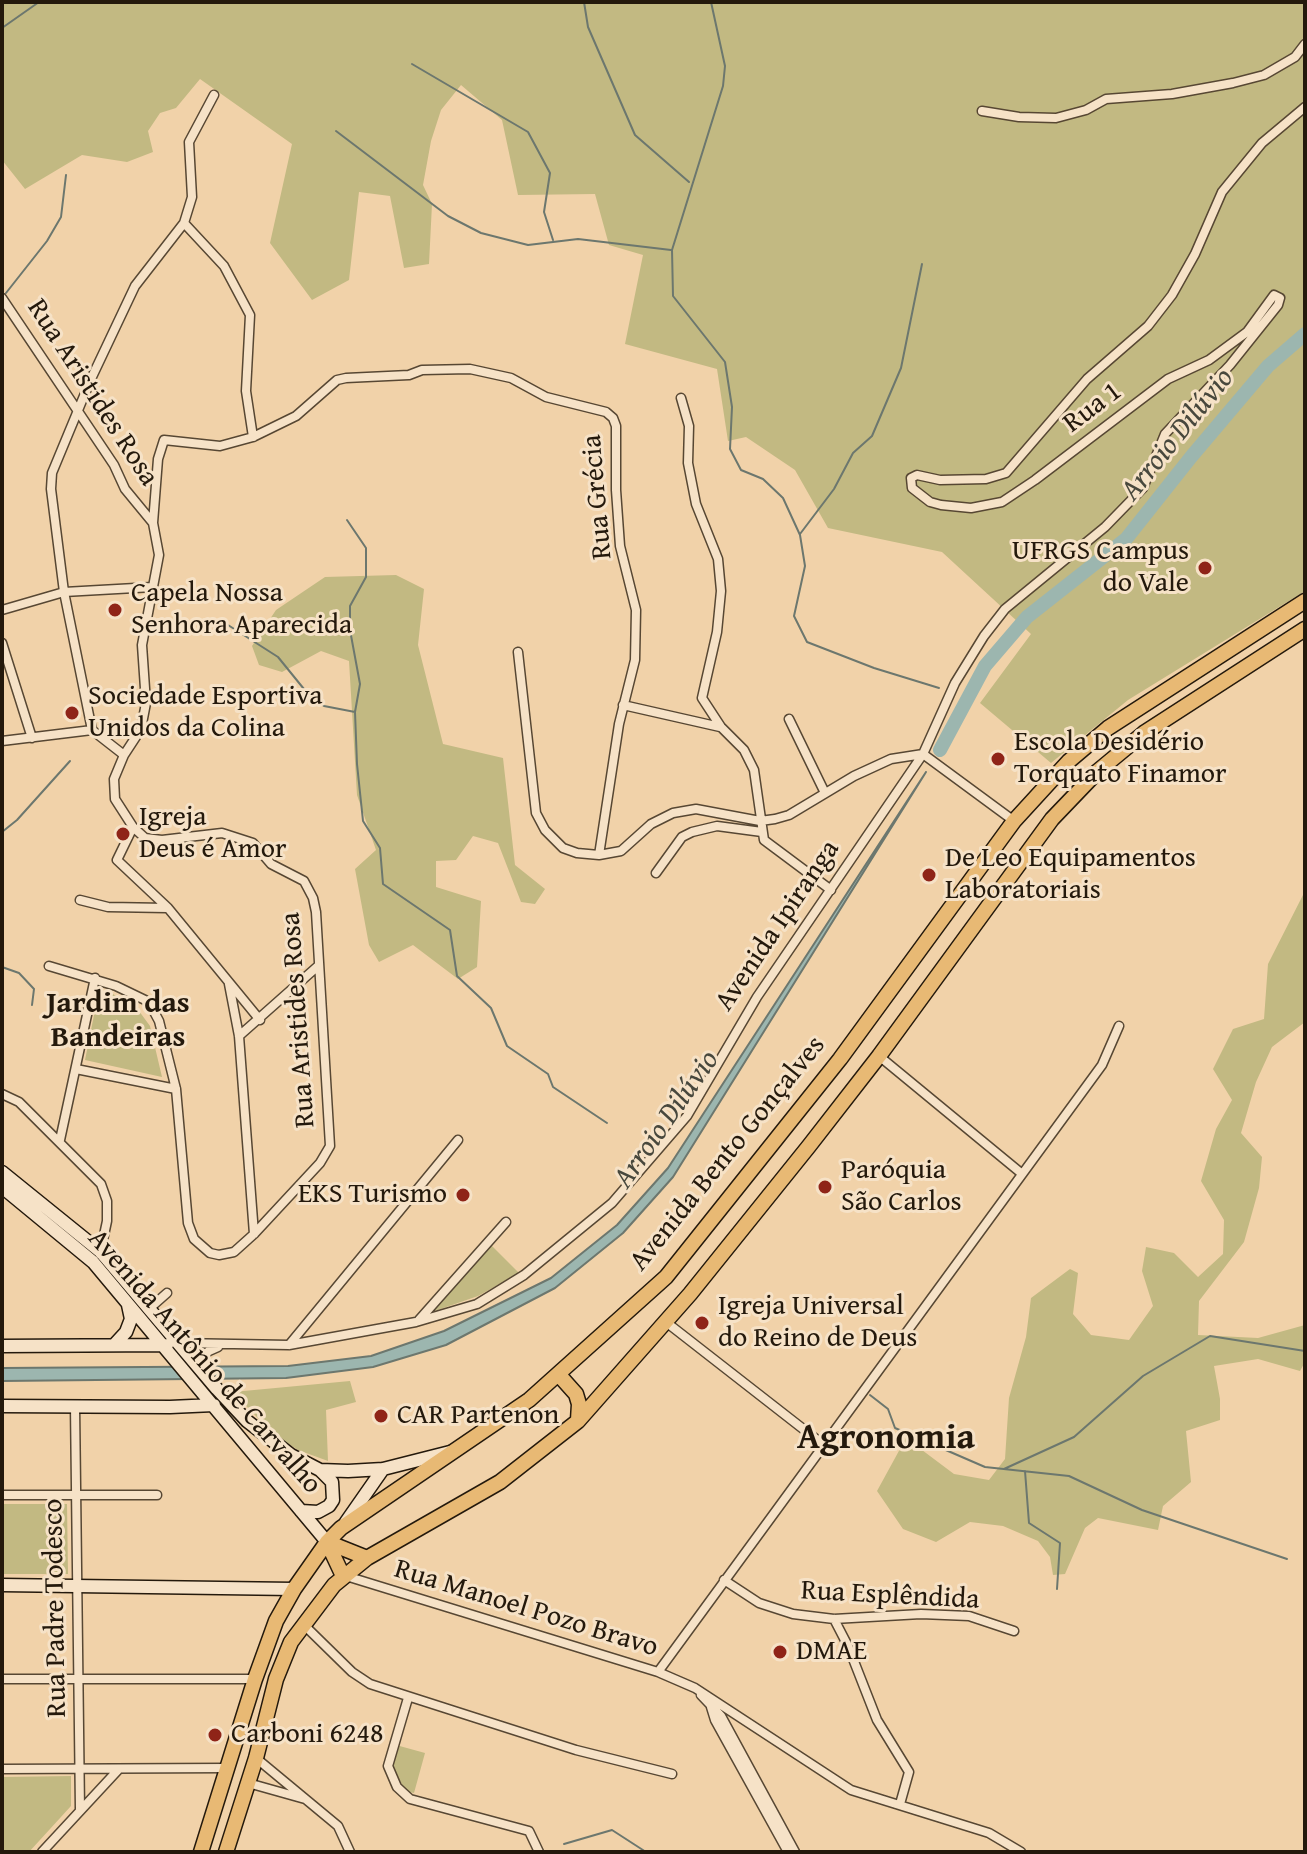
<!DOCTYPE html>
<html>
<head>
<meta charset="utf-8">
<style>
  body { margin:0 }
  #map { position:relative; width:1307px; height:1854px; overflow:hidden; background:#f1d2a9; font-family:"Gentium Book Plus",serif }
  canvas { display:block }
  .frame { position:absolute; inset:0; border:4px solid #24190c; pointer-events:none }
</style>
</head>
<body>
<div id="map">
<canvas width="1307" height="1854"></canvas>
<div class="frame"></div>
</div>
<script>
const ctx = document.querySelector('canvas').getContext('2d');
ctx.lineJoin = 'round';
function paint(path, color) { ctx.fillStyle = color; ctx.fill(path, 'evenodd'); }
const toPath = rows => new Path2D(rows.map(r => 'M' + r).join(''));
function strokePath(path, color, width, dash) { ctx.strokeStyle = color; ctx.lineWidth = width; ctx.lineCap = dash ? 'butt' : 'round'; ctx.setLineDash(dash || []); ctx.stroke(path); }
function drawText(font, color, halo, rows, align = 'center') {
  ctx.font = font + ' "Gentium Book Plus",serif'; ctx.lineWidth = 6; ctx.setLineDash([]); ctx.textBaseline = 'middle'; ctx.strokeStyle = halo; ctx.fillStyle = color; for (const [text, x, y, turn = 0] of rows) {
    ctx.save(); ctx.translate(x, y); ctx.rotate((+turn || 0) * Math.PI / 180); ctx.textAlign = isNaN(turn) ? turn : align; if (halo) ctx.strokeText(text, 0, 0); ctx.fillText(text, 0, 0); ctx.restore();
  }
}
const green = toPath([
  [2,2,1305,2,1305,591,1128,700,1051,763,980,703,1031,634,942,552,828,528,795,470,746,437,728,441,717,369,625,344,643,255,609,245,595,194,518,195,502,120,461,85,441,110,431,141,423,185,432,204,429,264,404,268,390,196,359,192,349,280,312,300,270,243,292,144,200,79,176,108,160,113,148,131,153,152,127,162,82,155,25,189,2,160],
  [396,575,424,589,418,645,443,744,503,758,515,865,545,889,535,904,521,902,498,843,473,836,456,860,436,861,436,887,481,901,477,967,458,979,413,945,379,962,369,945,355,869,376,850,357,795,349,661,321,651,282,672,259,665,252,646,276,610,325,577],
  [1305,891,1305,1022,1272,1047,1256,1082,1241,1133,1262,1157,1259,1188,1244,1242,1199,1301,1198,1335,1258,1338,1305,1325,1305,1362,1300,1371,1258,1359,1214,1366,1220,1399,1220,1420,1186,1431,1191,1482,1163,1506,1158,1530,1098,1518,1085,1528,1065,1574,1053,1575,1050,1557,1038,1541,1003,1526,970,1522,936,1542,903,1529,877,1491,906,1438,954,1474,989,1480,1005,1459,1009,1398,1026,1337,1031,1298,1070,1269,1078,1273,1073,1314,1091,1335,1129,1340,1153,1306,1142,1271,1146,1247,1174,1253,1198,1277,1223,1254,1224,1220,1201,1181,1216,1129,1232,1100,1213,1069,1233,1029,1264,1019,1268,964],
  [99,990,113,994,139,1011,150,1026,162,1077,85,1060],
  [491,1245,519,1273,478,1296,429,1313],
  [350,1381,356,1402,326,1410,328,1461,298,1450,273,1434,233,1392],
  [67,1504,68,1574,2,1574,2,1504],
  [396,1745,425,1753,414,1793,405,1791,391,1762],
  [71,1776,71,1806,29,1852,2,1852,2,1777]
]);
const water = toPath([
  [926,772,673,1177,623,1233,555,1288,446,1345,373,1367,286,1378,2,1381,2,1368,288,1366,371,1356,444,1331,551,1278,617,1225,668,1168,926,772]
]);
const stream = toPath([
  [584,2,588,27,635,135,689,182],
  [711,2,725,66,723,86,672,250,673,296,725,362,732,407,730,449,741,470,763,479,783,498,800,535,805,566,794,616,807,642,874,668,939,688],
  [2,28,39,2],
  [412,64,528,132,550,173,544,212,553,240],
  [336,131,448,216,481,233,528,245,578,239,671,250],
  [6,293,47,241,61,217,66,175],
  [347,520,366,548,366,577,350,606,350,630,360,684,355,712,357,764,363,821,380,848,383,884,450,930,457,976,491,1008,507,1046,548,1074,553,1087,607,1123],
  [800,534,834,489,853,453,872,436,901,368,922,264],
  [228,625,278,657,308,694,324,706,355,712],
  [2,832,17,820,70,761],
  [2,967,19,973,34,989,32,1005],
  [870,1395,888,1409,895,1428,985,1467,1069,1476,1142,1510,1287,1559],
  [1004,1469,1074,1437,1143,1376,1210,1336,1305,1351],
  [1025,1471,1029,1523,1060,1543,1057,1589],
  [564,1844,612,1830,646,1852]
]);
const river = toPath([
  [940,750,985,666,1027,617,1126,539,1191,457,1268,366,1305,334]
]);
const street = toPath([
  [982,111,1019,117,1056,118,1086,110,1106,99,1172,94,1233,83,1264,75,1295,57,1305,44],
  [184,223,224,266,250,315,246,391,253,437],
  [2,298,114,465,125,489,153,523,159,555,142,645,146,703,141,729,124,755,114,779,115,799,133,827,145,838,162,840,222,833,253,843,271,864,304,881,313,898,316,912,330,1146,320,1163,254,1234,234,1252,219,1255,210,1253,194,1239,188,1223,176,1089,159,1021,151,1006,145,1000,116,986,49,966],
  [681,398,689,426,688,463,696,504,718,559,721,591,717,632,702,698,721,727,744,750,754,770,764,840,831,890],
  [153,523,158,459,164,440,220,446,253,437,296,416,337,380,346,378,409,375,422,370,470,369,511,378,546,397,606,412,613,418,616,426,616,490,620,546,636,610,635,660,619,724,599,855],
  [2,610,64,592,153,587],
  [2,643,32,738],
  [518,652,536,813,545,830,563,848,577,853,599,855,621,851,651,824,673,813,696,809,760,821,775,819,789,815,854,776,891,759,923,754,1014,821],
  [623,705,720,727],
  [789,719,825,793],
  [92,730,64,592,51,489,52,473,91,379,135,286,184,223,192,197,189,142,214,95],
  [92,730,124,755],
  [2,741,92,730],
  [133,827,117,860,168,908,260,1020],
  [656,873,682,837,692,832,717,826,762,832],
  [80,900,108,907,167,908],
  [229,984,239,1036,254,1234],
  [239,1036,318,966],
  [879,1056,1021,1173],
  [76,1069,176,1089],
  [2,1094,19,1102,101,1184,107,1201,107,1221,100,1254],
  [60,1140,95,978],
  [150,1308,167,1293],
  [419,1320,506,1222],
  [666,1322,825,1446],
  [179,1343,289,1345,416,1322,477,1304,524,1275,612,1203,687,1116,757,997,923,754,955,683,984,636,1005,609,1105,527,1143,488,1165,434,1230,365,1278,305,1280,298,1274,295,1247,332,1209,360,1168,379,1035,480,1002,502,971,508,941,505,930,502,912,488,911,478,917,475,940,480,986,479,1006,473,1087,379,1148,326,1172,295,1195,254,1222,192,1262,143,1305,107],
  [289,1345,458,1140],
  [195,1362,209,1351,218,1347],
  [75,1406,80,1810],
  [2,1495,157,1495],
  [346,1576,658,1672,695,1688,851,1790,989,1833,1021,1852],
  [724,1580,759,1603,793,1614,834,1619,921,1614,969,1616,1014,1631],
  [834,1619,848,1646,877,1720,909,1772,900,1804],
  [303,1624,352,1672,370,1684,576,1750,672,1774],
  [658,1672,1102,1065,1119,1026],
  [2,1679,255,1679],
  [701,1695,721,1716,795,1852],
  [408,1698,388,1766,397,1787,410,1799,529,1831,539,1852],
  [711,1707,715,1720,788,1852],
  [256,1758,338,1826,350,1852],
  [2,1769,228,1768],
  [248,1783,305,1799],
  [42,1852,118,1770]
]);
const secondary = toPath([
  [2,1172,101,1252,217,1389,247,1421,291,1455,320,1470,348,1471,383,1469,450,1452],
  [2,1187,93,1262,327,1542],
  [114,1345,126,1332,131,1319,128,1305],
  [2,1346,167,1345],
  [2,1406,170,1407,214,1405],
  [301,1511,318,1512,329,1506,333,1500,332,1482,320,1470],
  [346,1522,383,1469],
  [2,1585,294,1589]
]);
const primary = toPath([
  [559,1375,576,1394,579,1404,578,1420],
  [327,1542,367,1558],
  [327,1542,343,1576],
  [201,1852,255,1679,276,1621,294,1589,327,1542,341,1528,529,1400,666,1277,840,1059,1014,821,1069,761,1108,728,1305,601],
  [226,1852,256,1758,276,1679,291,1642,334,1585,367,1558,500,1482,578,1421,690,1294,809,1146,879,1056,1052,819,1098,771,1144,733,1305,629]
]);
const markers = [
  [1205,568,8,"#8f2418"],
  [115,610,8,"#8f2418"],
  [72,713,8,"#8f2418"],
  [998,759,8,"#8f2418"],
  [123,834,8,"#8f2418"],
  [929,875,8,"#8f2418"],
  [825,1187,8,"#8f2418"],
  [463,1195,8,"#8f2418"],
  [702,1323,8,"#8f2418"],
  [381,1416,8,"#8f2418"],
  [780,1652,8,"#8f2418"],
  [215,1735,8,"#8f2418"]
];
const streetNames = [
  ["Rua Aristides Rosa",92,393,57],
  ["Rua 1",1093,408,-37],
  ["Rua Grécia",598,497,-95],
  ["Avenida Ipiranga",778,926,-56],
  ["Rua Aristides Rosa",299,1020,-94],
  ["Avenida Bento Gonçalves",728,1154,-51],
  ["Avenida Antônio de Carvalho",204,1362,49],
  ["Rua Esplêndida",890,1596,3],
  ["Rua Padre Todesco",56,1608,-91],
  ["Rua Manoel Pozo Bravo",526,1609,17]
];
const poiNames = [
  ["UFRGS Campus",1189,552,"right"],
  ["do Vale",1189,584,"right"],
  ["Capela Nossa",131,594],
  ["Senhora Aparecida",131,626],
  ["Sociedade Esportiva",88,697],
  ["Unidos da Colina",88,729],
  ["Escola Desidério",1014,743],
  ["Torquato Finamor",1014,775],
  ["Igreja",139,818],
  ["Deus é Amor",139,850],
  ["De Leo Equipamentos",945,859],
  ["Laboratoriais",945,891],
  ["Paróquia",841,1171],
  ["São Carlos",841,1203],
  ["EKS Turismo",447,1195,"right"],
  ["Igreja Universal",718,1307],
  ["do Reino de Deus",718,1339],
  ["CAR Partenon",397,1416],
  ["DMAE",796,1652],
  ["Carboni 6248",231,1735]
];
const waterNames = [
  ["Arroio Dilúvio",1178,435,-51],
  ["Arroio Dilúvio",667,1120,-55]
];
const neighbourhoodNames = [
  ["Jardim das",118,1004],
  ["Bandeiras",118,1038]
];
const districtNames = [
  ["Agronomia",886,1439]
];
paint(green, '#c2b982');
paint(water, '#9cb6af');
strokePath(water, '#6c776e', 2);
strokePath(stream, '#6c776e', 2);
strokePath(river, '#9cb6af', 14);
strokePath(street, '#574733', 11);
strokePath(secondary, '#24190c', 15);
strokePath(primary, '#24190c', 17);
strokePath(street, '#f6e2c7', 8);
strokePath(secondary, '#f6e2c7', 12);
strokePath(primary, '#e8b974', 14);
for (const [x, y, r, color] of markers) { const dot = new Path2D(); dot.arc(x, y, r, 0, 2 * Math.PI); ctx.fillStyle = color; ctx.fill(dot); strokePath(dot, '#f6e2c7', 3); }
drawText('28px', '#24190c', '#f6e2c7', streetNames);
drawText('28px', '#24190c', '#f6e2c7', poiNames, 'left');
drawText('italic 30px', '#48483d', '#f6e2c7', waterNames);
drawText('bold 30px', '#24190c', '#f6e2c7', neighbourhoodNames);
drawText('bold 36px', '#24190c', '#f6e2c7', districtNames);
</script>
</body>
</html>
